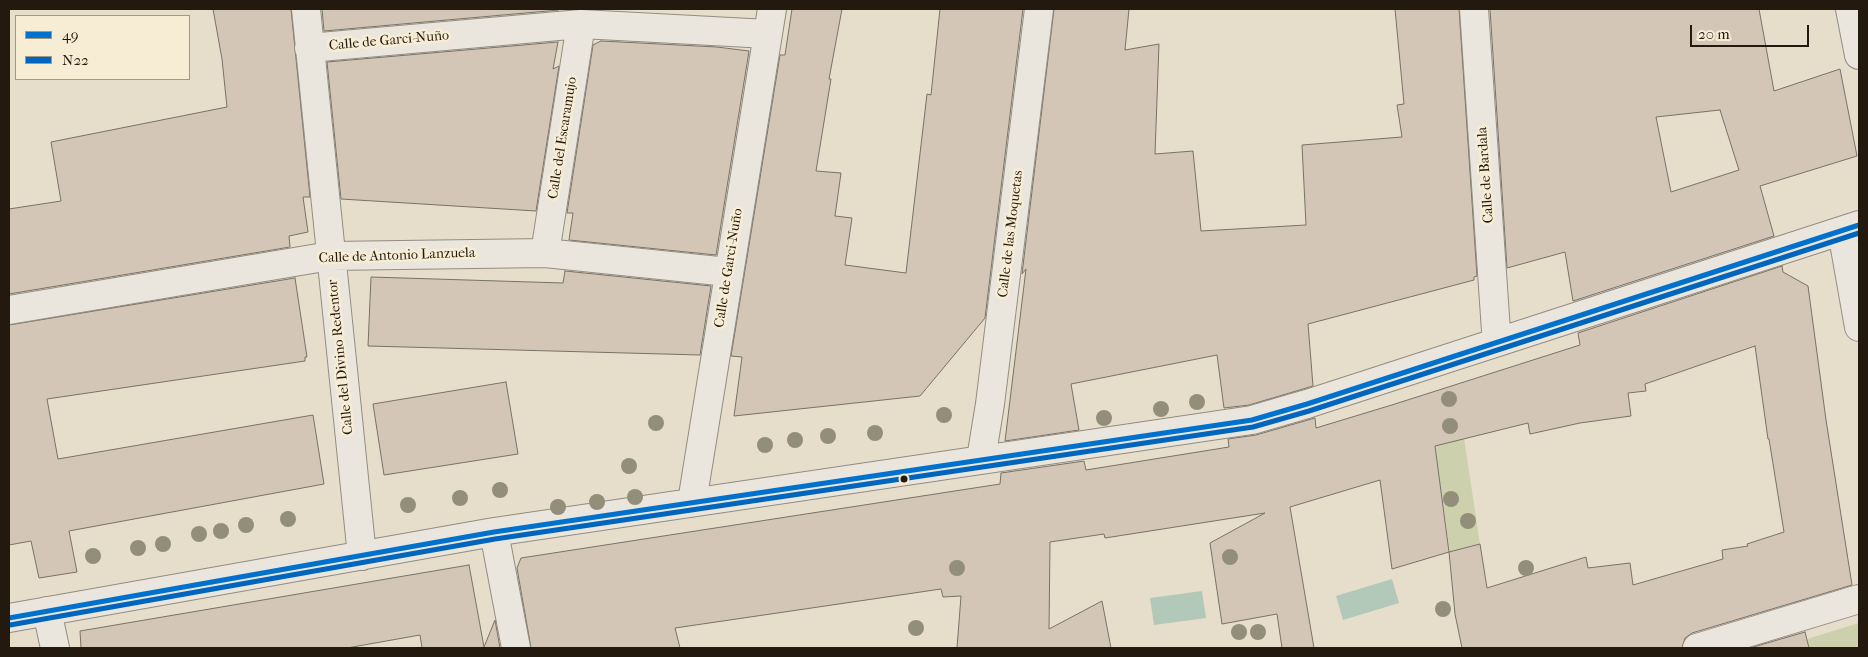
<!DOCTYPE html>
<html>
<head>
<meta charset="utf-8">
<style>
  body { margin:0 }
  #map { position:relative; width:1868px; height:657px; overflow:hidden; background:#e6decb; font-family:"IM FELL French Canon",serif }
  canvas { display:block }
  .frame { position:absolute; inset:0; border:10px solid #23190f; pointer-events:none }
  .legend { position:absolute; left:15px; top:15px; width:175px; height:65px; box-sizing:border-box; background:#f7edd5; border:1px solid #a29886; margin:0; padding:6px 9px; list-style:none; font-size:15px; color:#23190f }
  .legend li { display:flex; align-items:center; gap:10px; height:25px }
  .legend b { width:25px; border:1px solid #a29886 }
  .scale { position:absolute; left:1690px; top:25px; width:119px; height:22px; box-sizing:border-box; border:2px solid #23190f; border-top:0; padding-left:6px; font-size:15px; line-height:18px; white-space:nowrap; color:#23190f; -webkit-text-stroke:4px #f7edd5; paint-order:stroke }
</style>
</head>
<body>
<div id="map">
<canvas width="1868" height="657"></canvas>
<div class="frame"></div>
<ul class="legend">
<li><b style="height:6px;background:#0072ce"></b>49</li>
<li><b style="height:6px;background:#0065bd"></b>N22</li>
</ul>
<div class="scale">20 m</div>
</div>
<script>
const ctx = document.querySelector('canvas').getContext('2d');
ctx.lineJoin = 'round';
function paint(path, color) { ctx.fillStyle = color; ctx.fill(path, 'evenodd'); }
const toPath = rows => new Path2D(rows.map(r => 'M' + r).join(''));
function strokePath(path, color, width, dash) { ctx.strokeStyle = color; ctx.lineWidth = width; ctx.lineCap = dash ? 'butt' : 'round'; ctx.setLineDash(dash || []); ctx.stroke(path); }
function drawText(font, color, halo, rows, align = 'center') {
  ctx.font = font + ' "IM FELL French Canon",serif'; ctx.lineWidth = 5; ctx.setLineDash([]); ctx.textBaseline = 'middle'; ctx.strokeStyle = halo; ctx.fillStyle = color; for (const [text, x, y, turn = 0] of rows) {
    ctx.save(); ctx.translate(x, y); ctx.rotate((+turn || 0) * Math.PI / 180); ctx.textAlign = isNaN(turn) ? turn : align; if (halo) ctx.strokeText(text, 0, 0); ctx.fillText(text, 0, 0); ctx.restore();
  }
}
const green = toPath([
  [1456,385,1480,544,1450,552,1427,394],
  [1859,623,1859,648,1809,648,1807,639]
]);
const water = toPath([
  [1392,579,1399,603,1343,620,1336,596],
  [1202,591,1206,618,1154,625,1150,598]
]);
const building = toPath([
  [213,9,291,9,310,197,303,197,308,232,289,236,290,247,9,294,9,209,61,201,51,142,227,107,222,59,213,9],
  [322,9,559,9,559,10,324,31,322,9],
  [792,9,842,9,829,79,831,79,816,171,841,173,835,216,852,218,845,265,906,273,927,94,931,95,940,9,1023,9,985,318,920,396,734,416,742,357,731,356,780,55,785,55,792,9],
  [1054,9,1129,9,1125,50,1159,44,1155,154,1193,151,1201,231,1306,225,1302,145,1402,137,1397,105,1404,104,1395,9,1459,9,1477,276,1474,277,1474,280,1308,324,1313,386,1249,405,1224,408,1217,355,1071,384,1079,430,1005,441,1026,269,1022,274,1054,9],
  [1490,9,1759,9,1774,91,1840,69,1857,156,1760,186,1774,236,1573,301,1565,252,1507,268,1490,9],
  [1720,110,1739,170,1671,192,1656,117,1720,110],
  [601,41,717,47,749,51,716,255,569,240,573,213,567,213,593,45,601,41],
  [558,42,553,69,559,66,536,211,341,199,327,62,558,42],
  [1782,266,1783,272,1808,286,1826,420,1852,585,1692,633,1685,638,1682,648,1462,648,1455,614,1449,552,1392,569,1380,480,1290,507,1314,648,1282,648,1277,614,1222,624,1210,543,1265,513,1105,538,1104,534,1050,542,1049,629,1102,601,1111,648,957,648,961,596,943,597,941,589,675,628,680,648,531,648,517,568,521,558,1000,484,1001,473,1084,461,1086,470,1229,447,1228,439,1256,435,1315,418,1316,428,1395,404,1580,345,1578,333,1782,266],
  [1755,346,1768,439,1769,439,1784,532,1747,544,1748,546,1722,550,1723,559,1633,585,1630,563,1588,568,1586,557,1487,588,1480,544,1449,552,1435,446,1528,423,1530,434,1580,423,1631,416,1628,393,1646,391,1645,384,1755,346],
  [565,271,711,286,700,355,368,346,371,277,563,283,565,271],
  [295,278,307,357,305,357,305,361,47,399,58,459,313,415,324,484,69,531,77,572,39,578,31,541,9,545,9,325,295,278],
  [506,382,518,454,384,475,373,404,506,382],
  [469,565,484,647,495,620,500,648,422,648,420,635,347,648,81,648,80,631,469,565],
  [1805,632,1809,648,1750,648,1805,632]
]);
const street = toPath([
  [306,9,362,556],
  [1474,9,1496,331,1499,341],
  [1850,9,1859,55],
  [309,48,581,24,768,34],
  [1842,231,1859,327],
  [545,253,581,24],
  [9,310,330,256,545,253,728,272],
  [981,459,990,404,1039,9],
  [692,502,772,9],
  [494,532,516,648],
  [47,611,55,648],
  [9,618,494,532,1252,420,1307,404,1859,225],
  [1697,648,1859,599]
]);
const bus1 = toPath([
  [9,618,494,532,1252,420,1307,404,1859,225]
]);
const bus2 = toPath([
  [10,625,495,539,1253,427,1309,411,1859,233]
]);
const trees = [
  [1449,399],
  [1197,402],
  [1161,409],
  [944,415],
  [1104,418],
  [656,423],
  [1450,426],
  [875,433],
  [828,436],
  [795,440],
  [765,445],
  [629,466],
  [500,490],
  [635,497],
  [460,498],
  [1451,499],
  [597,502],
  [408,505],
  [558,507],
  [288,519],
  [1468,521],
  [246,525],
  [221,531],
  [199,534],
  [163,544],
  [138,548],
  [93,556],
  [1230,557],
  [957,568],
  [1526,568],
  [1443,609],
  [916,628],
  [1239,632],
  [1258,632]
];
const markers = [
  [904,479,4.5,"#23190f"]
];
const streetNames = [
  ["Calle de Garci-Nuño",389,41,-5],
  ["Calle del Escaramujo",563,138,-81],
  ["Calle de Bardala",1486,175,-94],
  ["Calle de las Moquetas",1011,234,-83],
  ["Calle de Antonio Lanzuela",397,256,-2],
  ["Calle de Garci-Nuño",729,268,-81],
  ["Calle del Divino Redentor",341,357,-96]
];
paint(green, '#ccd0ad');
paint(water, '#b2c8b9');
paint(building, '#d3c6b7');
strokePath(building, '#777267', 1);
strokePath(street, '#928d81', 30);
strokePath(street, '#ebe6dd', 28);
strokePath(bus1, '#0072ce', 5);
strokePath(bus2, '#0065bd', 5);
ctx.fillStyle = '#938e7a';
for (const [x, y] of trees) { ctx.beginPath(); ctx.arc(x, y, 8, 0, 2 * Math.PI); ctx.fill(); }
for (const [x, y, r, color] of markers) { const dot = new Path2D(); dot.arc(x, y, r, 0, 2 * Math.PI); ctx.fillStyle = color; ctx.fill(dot); strokePath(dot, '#f7edd5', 2); }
drawText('14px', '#23190f', '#f7edd5', streetNames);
</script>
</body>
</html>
